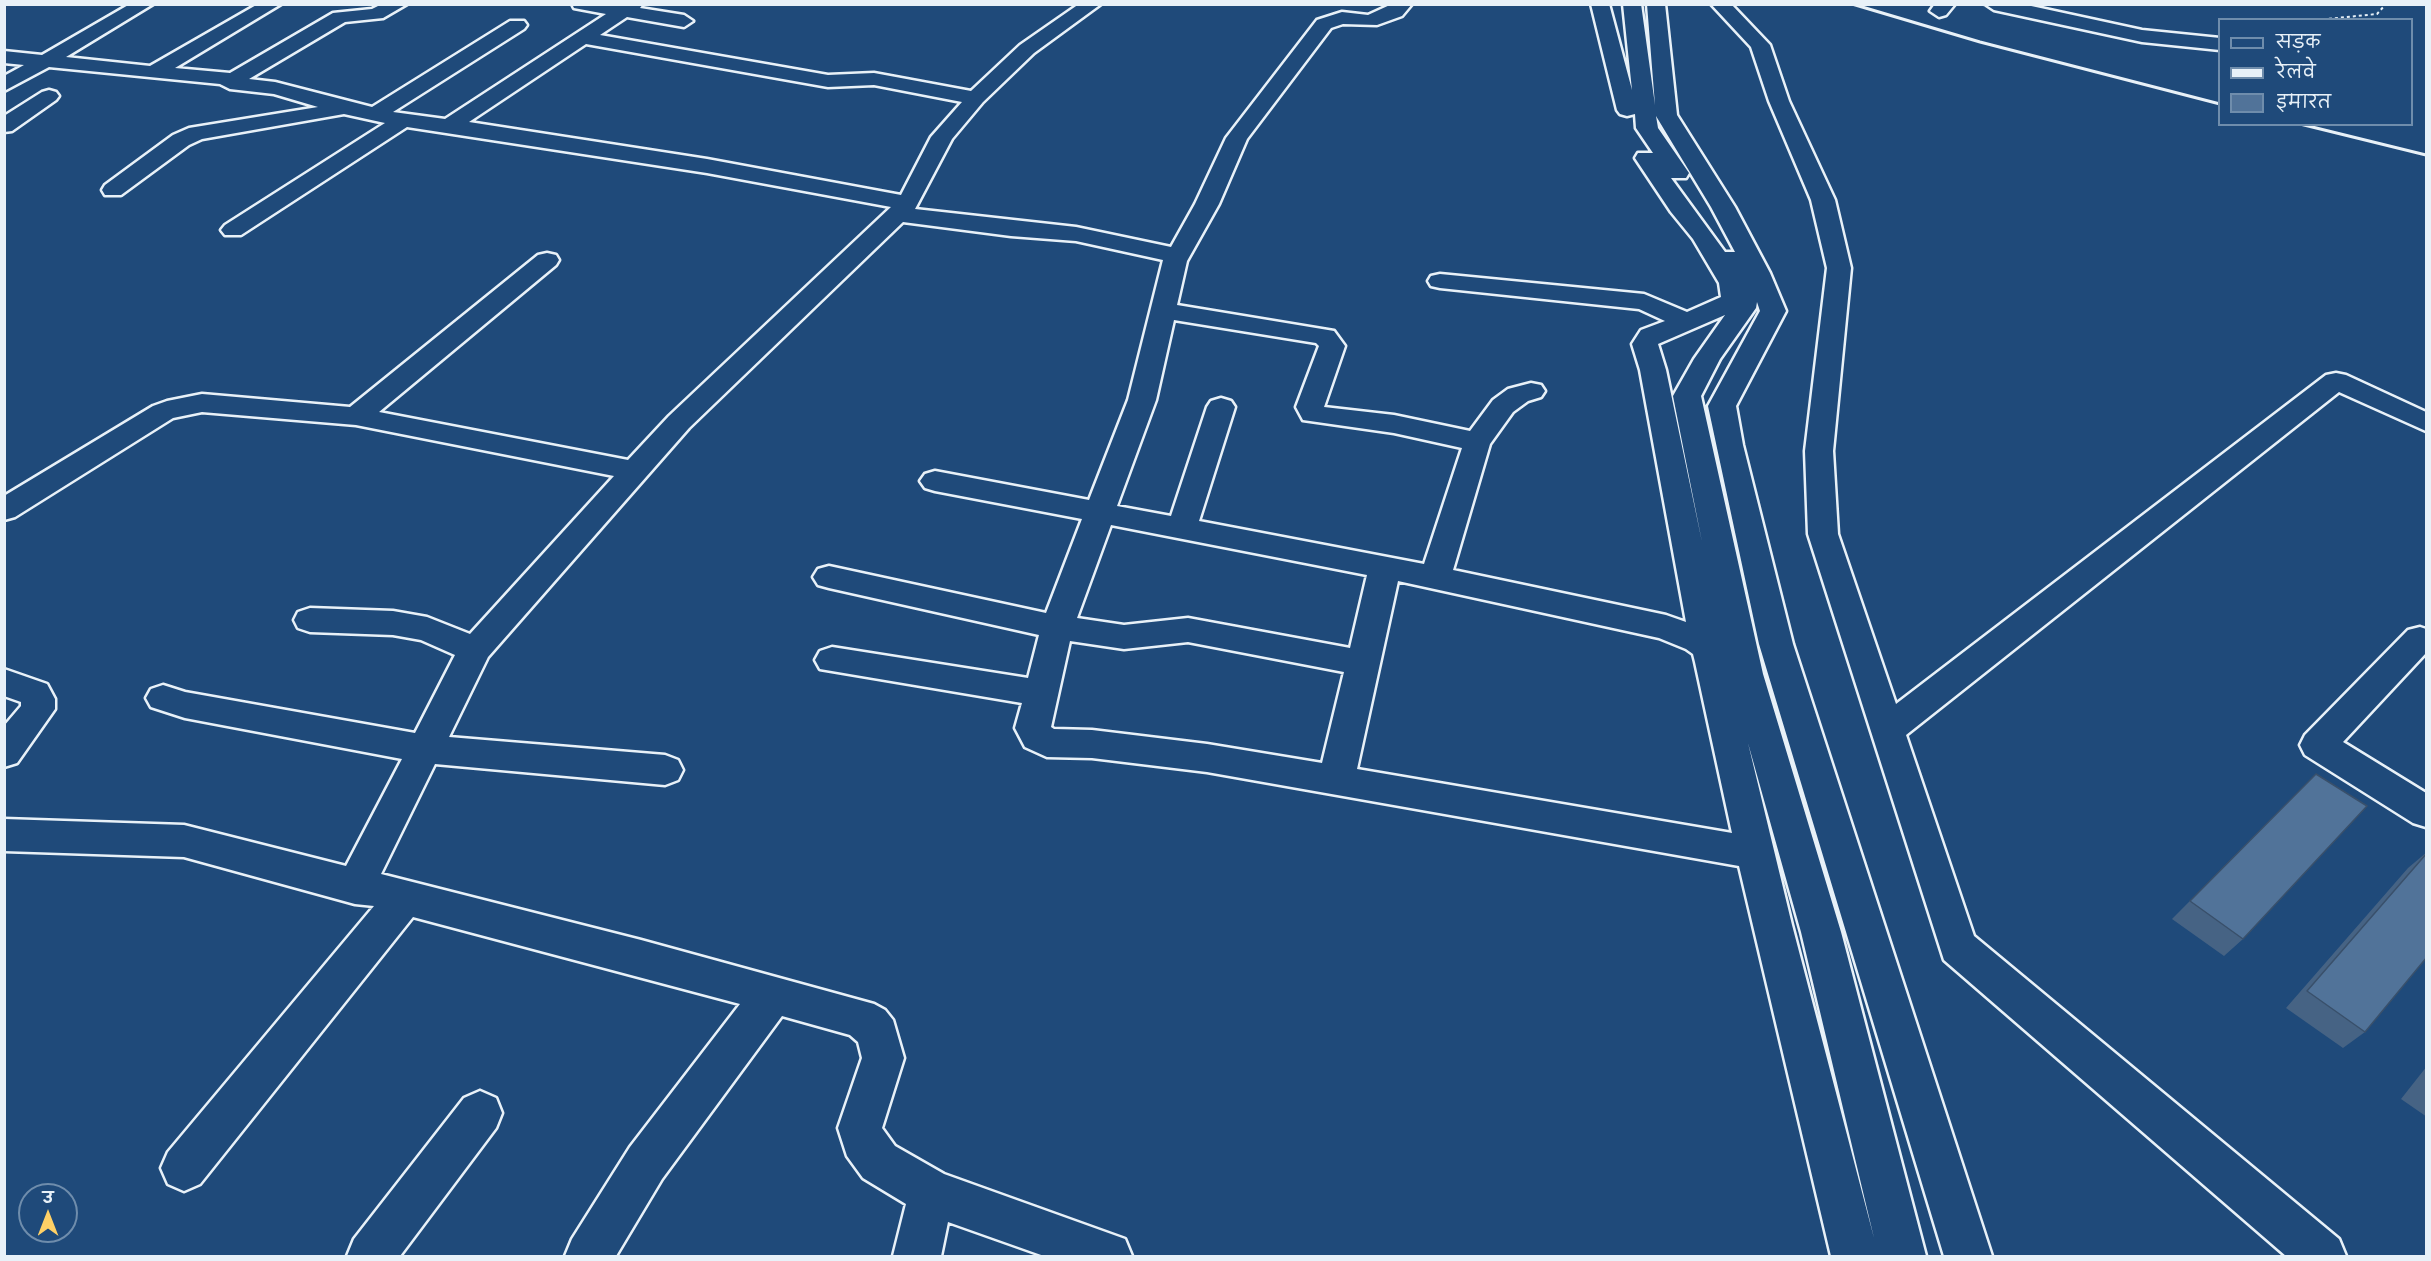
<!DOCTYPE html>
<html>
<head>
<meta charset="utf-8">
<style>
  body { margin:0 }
  #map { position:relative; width:2431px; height:1261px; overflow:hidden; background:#1f4a7a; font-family:"Patrick Hand","Playpen Sans Deva",sans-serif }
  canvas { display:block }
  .frame { position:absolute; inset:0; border:6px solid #e8f1f8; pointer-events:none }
  .legend { position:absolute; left:2218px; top:18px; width:195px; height:108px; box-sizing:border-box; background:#1f4a7a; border:2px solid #6f8dac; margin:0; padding:8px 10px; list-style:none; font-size:18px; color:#e8f1f8 }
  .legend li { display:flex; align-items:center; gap:12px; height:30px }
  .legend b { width:30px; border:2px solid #6f8dac }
  .north { position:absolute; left:18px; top:1183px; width:60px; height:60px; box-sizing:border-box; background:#1f4a7a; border:2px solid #6f8dac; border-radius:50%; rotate:0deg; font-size:16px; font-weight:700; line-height:24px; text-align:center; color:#e8f1f8 }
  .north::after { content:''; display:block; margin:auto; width:21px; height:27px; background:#ffd166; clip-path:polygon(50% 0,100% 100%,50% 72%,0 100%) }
</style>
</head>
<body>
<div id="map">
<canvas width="2431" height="1261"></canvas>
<div class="frame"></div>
<ul class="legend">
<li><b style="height:8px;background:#1f4a7a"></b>सड़क</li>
<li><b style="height:8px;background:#e8f1f8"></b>रेलवे</li>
<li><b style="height:16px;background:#517399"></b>इमारत</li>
</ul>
<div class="north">उ</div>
</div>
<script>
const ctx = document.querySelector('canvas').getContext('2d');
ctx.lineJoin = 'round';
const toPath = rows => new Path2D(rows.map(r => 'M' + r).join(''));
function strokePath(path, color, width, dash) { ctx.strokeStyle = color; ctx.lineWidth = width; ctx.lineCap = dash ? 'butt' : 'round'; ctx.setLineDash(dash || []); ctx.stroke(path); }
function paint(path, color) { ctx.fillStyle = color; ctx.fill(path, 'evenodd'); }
const path = toPath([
  [2317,20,2377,14,2386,4]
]);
const minor = toPath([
  [130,4,153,4,66,57,150,66,258,4,281,4,175,68,230,73,333,13,372,9,382,4,407,4,383,18,345,22,249,79,275,82,372,107,510,21,524,21,527,25,524,29,393,112,445,119,606,14,574,8,572,4,643,4,640,8,684,15,693,21,684,27,627,17,600,35,828,75,874,73,971,91,1020,45,1079,4,1101,4,1034,53,983,102,952,139,915,209,1076,227,1171,247,1195,204,1226,138,1317,20,1342,12,1368,15,1392,4,1412,4,1402,16,1377,25,1343,24,1331,28,1247,139,1219,204,1187,261,1177,305,1334,331,1345,346,1324,407,1394,415,1470,431,1493,400,1508,389,1531,383,1541,385,1545,391,1541,397,1528,401,1513,412,1490,444,1453,570,1666,615,1686,622,1640,370,1632,344,1641,330,1665,321,1639,309,1440,288,1431,286,1428,281,1431,276,1440,274,1644,294,1687,312,1721,297,1719,283,1693,239,1671,212,1635,158,1638,153,1653,153,1636,128,1635,114,1627,116,1620,114,1617,110,1591,4,1609,4,1632,90,1623,4,1641,4,1655,105,1647,4,1665,4,1677,115,1735,207,1770,273,1786,311,1736,406,1743,445,1793,644,1992,1256,1944,1256,1759,644,1708,406,1760,311,1757,302,1756,308,1720,359,1701,396,1763,674,1841,932,1926,1256,1831,1256,1739,866,1207,772,1092,758,1047,757,1025,747,1015,728,1022,703,820,669,815,660,820,651,832,647,1028,678,1039,635,829,588,818,585,813,577,818,569,829,566,1046,613,1082,519,935,491,925,488,920,481,925,474,935,471,1089,500,1128,400,1163,260,1076,241,1011,236,903,222,689,428,488,657,449,737,665,755,678,760,683,770,678,780,665,785,435,764,381,874,641,940,874,1004,885,1010,893,1020,904,1058,882,1128,895,1146,944,1174,1125,1239,1132,1256,1044,1256,948,1222,941,1256,893,1256,906,1204,863,1178,847,1156,838,1128,862,1058,858,1042,850,1035,782,1016,662,1179,616,1256,565,1256,572,1239,630,1147,740,1004,413,917,200,1184,184,1191,168,1184,161,1168,168,1152,374,906,355,904,184,857,4,851,4,819,184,825,346,866,402,759,185,718,151,707,146,698,151,689,163,685,185,692,415,733,455,655,421,640,393,635,310,632,298,628,294,620,298,612,310,608,393,611,427,617,470,634,614,476,356,425,202,412,173,418,15,517,4,520,4,496,153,406,167,401,202,394,350,407,538,255,547,253,556,255,559,260,556,265,379,412,628,460,669,416,891,207,707,173,407,127,241,235,225,235,221,230,225,225,385,123,344,114,202,139,189,145,121,195,105,195,102,190,105,185,173,135,189,128,318,107,274,94,230,89,220,84,49,67,4,91,4,76,24,65,4,63,4,51,42,55,130,4],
  [586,44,828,87,874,85,962,102,931,137,901,195,707,159,469,122,586,44],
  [1656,116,1711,207,1735,252,1725,252,1671,178,1686,178,1689,173,1658,128,1656,116],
  [1725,315,1694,359,1673,396,1702,542,1666,370,1658,344,1725,315],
  [1174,320,1316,343,1319,346,1296,407,1303,420,1394,433,1462,448,1424,564,1199,521,1235,407,1231,401,1221,398,1211,401,1207,407,1171,516,1117,506,1156,400,1174,320],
  [1111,525,1367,575,1350,648,1188,618,1124,625,1077,618,1111,525],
  [1398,581,1659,638,1686,649,1693,654,1695,662,1732,833,1357,769,1398,581],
  [1070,641,1124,649,1188,642,1344,672,1322,763,1207,744,1092,730,1054,729,1051,727,1070,641],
  [1748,743,1801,932,1874,1238,1792,925,1748,743],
  [1711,4,1731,4,1770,45,1789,101,1835,200,1851,268,1833,451,1838,534,1896,704,2326,375,2336,373,2346,375,2426,412,2426,431,2339,392,1906,735,1974,936,2339,1239,2346,1256,2286,1256,1944,960,1808,534,1805,451,1827,268,1811,200,1769,101,1751,47,1711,4],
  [1935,4,1955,4,1946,15,1939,17,1930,11,1935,4],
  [1985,4,2022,4,2142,30,2220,38,2220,50,2142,42,1994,10,1985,4],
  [49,90,56,92,59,96,56,100,12,131,4,132,4,116,42,92,49,90],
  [2420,627,2426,629,2426,653,2343,742,2426,793,2426,827,2413,823,2305,755,2300,745,2305,735,2408,630,2420,627],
  [4,669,47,684,55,699,55,709,17,763,4,767,4,726,21,706,21,702,4,696,4,669],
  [480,1091,496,1098,502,1113,496,1128,400,1256,347,1256,354,1239,464,1098,480,1091]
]);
const rail = toPath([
  [1852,4,1980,42,2220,104],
  [2300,124,2426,155]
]);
const wall = toPath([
  [2316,774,2243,939,2224,956,2172,919],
  [2427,852,2427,957,2365,1032,2343,1048,2286,1008,2408,868],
  [2427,1066,2427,1117,2401,1099]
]);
const building = toPath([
  [2316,774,2367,806,2243,939,2190,901,2316,774],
  [2427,853,2427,957,2365,1032,2307,991,2427,853]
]);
strokePath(minor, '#e8f1f8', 5);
strokePath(path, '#e8f1f8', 2, [3, 3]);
paint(minor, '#1f4a7a');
strokePath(rail, '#e8f1f8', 3);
paint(wall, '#466384');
paint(building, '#517399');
strokePath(building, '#39506b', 1.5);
</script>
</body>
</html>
